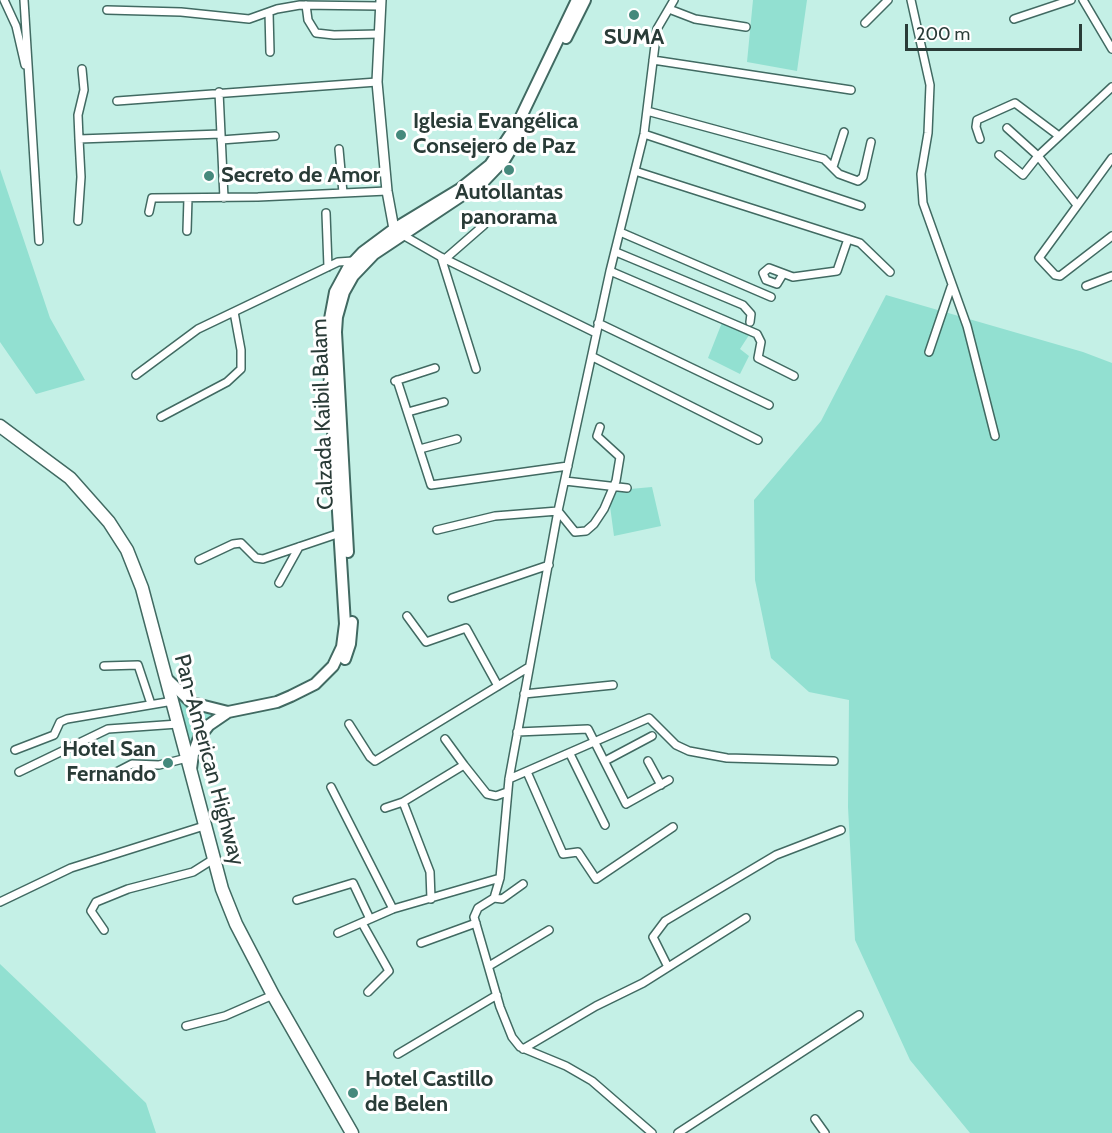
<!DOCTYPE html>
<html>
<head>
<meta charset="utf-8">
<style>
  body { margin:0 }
  #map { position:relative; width:1112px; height:1133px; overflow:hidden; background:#c4f0e6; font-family:Cabin,sans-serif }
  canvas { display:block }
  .scale { position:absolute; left:905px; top:24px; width:177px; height:27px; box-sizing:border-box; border:3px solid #293b37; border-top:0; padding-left:8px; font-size:18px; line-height:21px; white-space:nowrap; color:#293b37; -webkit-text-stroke:4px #fff; paint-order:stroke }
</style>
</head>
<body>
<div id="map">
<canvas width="1112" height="1133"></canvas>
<div class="scale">200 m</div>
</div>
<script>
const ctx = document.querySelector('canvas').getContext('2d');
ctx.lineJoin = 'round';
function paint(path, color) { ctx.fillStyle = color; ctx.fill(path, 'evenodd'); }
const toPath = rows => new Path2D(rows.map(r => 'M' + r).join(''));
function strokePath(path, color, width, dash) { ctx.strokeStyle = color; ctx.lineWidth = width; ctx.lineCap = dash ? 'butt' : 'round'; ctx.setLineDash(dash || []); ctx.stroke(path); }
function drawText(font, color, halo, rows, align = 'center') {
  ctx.font = font + ' Cabin,sans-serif'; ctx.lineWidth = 6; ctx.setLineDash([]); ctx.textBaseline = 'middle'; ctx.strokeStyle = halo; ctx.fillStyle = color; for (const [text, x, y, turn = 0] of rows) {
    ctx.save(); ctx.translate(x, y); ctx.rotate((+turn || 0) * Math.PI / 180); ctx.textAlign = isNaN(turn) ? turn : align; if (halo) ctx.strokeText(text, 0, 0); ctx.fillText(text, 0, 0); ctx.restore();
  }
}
const green = toPath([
  [753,0,807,0,797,71,747,62],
  [0,169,50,318,85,380,36,394,0,342],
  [886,295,1083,352,1112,363,1112,1133,970,1133,910,1060,855,940,848,807,849,700,809,692,771,658,755,580,754,500,821,421],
  [723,320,751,332,740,349,749,356,740,374,708,358],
  [652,487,661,526,614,536,608,491],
  [174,695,196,707,225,713,191,755],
  [0,964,146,1103,156,1133,0,1133]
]);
const street = toPath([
  [4,0,16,26,25,65],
  [24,0,39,241],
  [911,0,930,85,928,133,921,174,923,203,967,326,995,436],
  [1083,0,1112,49],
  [306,5,308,20,316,33,334,35,379,34],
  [669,9,695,19,746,27],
  [107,10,181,12,249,19,277,9,300,5,380,6],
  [269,12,270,52],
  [1014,19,1071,0],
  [865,23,888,0],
  [653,60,851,90],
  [82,69,84,90,78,115,79,139,221,134],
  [219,92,224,198],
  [117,101,377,82],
  [647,111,824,159,839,174,858,181,863,177,871,142],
  [644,134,861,206],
  [980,139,976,127,977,120,1015,103,1059,136],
  [221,140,275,136],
  [339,149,343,193],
  [999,155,1023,175,1038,156,1007,128],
  [1112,158,1039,258,1055,275,1060,276,1112,236],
  [833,167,844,132],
  [635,171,860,243,890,272],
  [1077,205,1038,156,1112,87],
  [149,212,152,198,258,197,387,191],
  [326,213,328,267],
  [78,221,81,177,79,139],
  [187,231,188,198],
  [620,232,771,297],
  [401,234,441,257,596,333],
  [616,252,743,305,751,314,750,322],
  [441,257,476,369],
  [445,259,484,225],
  [610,271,757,334,761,342,758,358,794,376],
  [783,274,777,284,766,280,763,273,769,268,793,277,837,271,848,239],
  [1086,286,1112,276],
  [598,323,769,405],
  [929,352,951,287],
  [593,357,758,440],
  [136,375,198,329,338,262,353,261],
  [397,380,431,485,568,466],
  [395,381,435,368],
  [408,412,444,402],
  [161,417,227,382,241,369,241,350,234,312],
  [420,449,457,439],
  [565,481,627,488],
  [437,530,495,516,558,511,575,532,586,531,594,524,604,509,616,481,620,457,597,436,600,427],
  [199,560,233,544,241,543,256,558,263,559,340,533],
  [279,583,299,547],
  [452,598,549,565],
  [407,616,426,642,466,628,498,686],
  [104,666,138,665,151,704],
  [524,694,613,685],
  [349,724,370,757,375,761,529,667],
  [517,732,588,729,626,804,669,780],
  [445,739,464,765],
  [15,750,54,735,60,722,67,719,173,701],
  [570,754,605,825],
  [605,761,652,736],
  [648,761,661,785],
  [19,772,108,729,178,724],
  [527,772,563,854,578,852,596,879,673,827],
  [103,779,132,764,159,765,187,758],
  [509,779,649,718,676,745,689,751,727,758,834,761],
  [331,787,393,909],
  [403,802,430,872,431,899],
  [385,808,403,802,464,765,487,794,496,796,507,792],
  [494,898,502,899,523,884],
  [297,900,353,883,370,919],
  [0,902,71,868,204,826],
  [362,923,389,971,368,992],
  [104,930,91,911,96,902,128,889,193,872,212,860],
  [338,933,393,909,500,878],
  [421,943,476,923],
  [489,966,549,930],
  [668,967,653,937,665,921,776,855,841,830],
  [186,1026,225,1016,273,995],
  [523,1049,596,1006,643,983,746,918],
  [398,1054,497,995],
  [815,1119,825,1133],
  [652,1133,592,1081,566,1066,520,1047,512,1037,500,1007,474,917,478,908,494,898,500,878,509,779,558,511,610,271,644,134,657,29,674,0],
  [678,1133,859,1015]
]);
const secondary = toPath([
  [381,0,377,82,387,191,394,229]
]);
const primary = toPath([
  [566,38,585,0],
  [348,552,336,332,337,317,344,292,353,276,374,254,485,180,505,159,522,131],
  [345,659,350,644,352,622],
  [167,679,192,703,228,712,277,702,291,696,315,684,333,666,342,647,345,624,327,335,335,292,348,268,363,252,394,229,460,189,490,165,518,123,577,0],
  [191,769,193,754,199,738,209,725,228,712]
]);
const highway = toPath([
  [0,426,70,478,109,522,127,550,142,588,222,889,236,924,273,995,352,1133]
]);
const markers = [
  [634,15,6,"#45897c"],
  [401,135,6,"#45897c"],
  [509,170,6,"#45897c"],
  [209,176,6,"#45897c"],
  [168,763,6,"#45897c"],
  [353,1093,6,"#45897c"]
];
const poiNames = [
  ["SUMA",634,38,"center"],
  ["Iglesia Evangélica",413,122],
  ["Consejero de Paz",413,147],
  ["Secreto de Amor",221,176],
  ["Autollantas",509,193,"center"],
  ["panorama",509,218,"center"],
  ["Hotel San",156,750,"right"],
  ["Fernando",156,775,"right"],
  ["Hotel Castillo",365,1080],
  ["de Belen",365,1105]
];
const streetNames = [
  ["Calzada Kaibil Balam",323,414,-92],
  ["Pan-American Highway",209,760,75]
];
paint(green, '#92e0d1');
strokePath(street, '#416a62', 10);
strokePath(secondary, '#416a62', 12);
strokePath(primary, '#416a62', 14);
strokePath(highway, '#416a62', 15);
strokePath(street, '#fff', 7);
strokePath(secondary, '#fff', 9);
strokePath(primary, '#fff', 10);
strokePath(highway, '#fff', 12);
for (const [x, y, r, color] of markers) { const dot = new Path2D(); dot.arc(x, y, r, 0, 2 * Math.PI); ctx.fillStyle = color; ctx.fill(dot); strokePath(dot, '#fff', 2); }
drawText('bold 22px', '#293b37', '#fff', poiNames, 'left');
drawText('22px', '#293b37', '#fff', streetNames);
</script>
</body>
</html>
